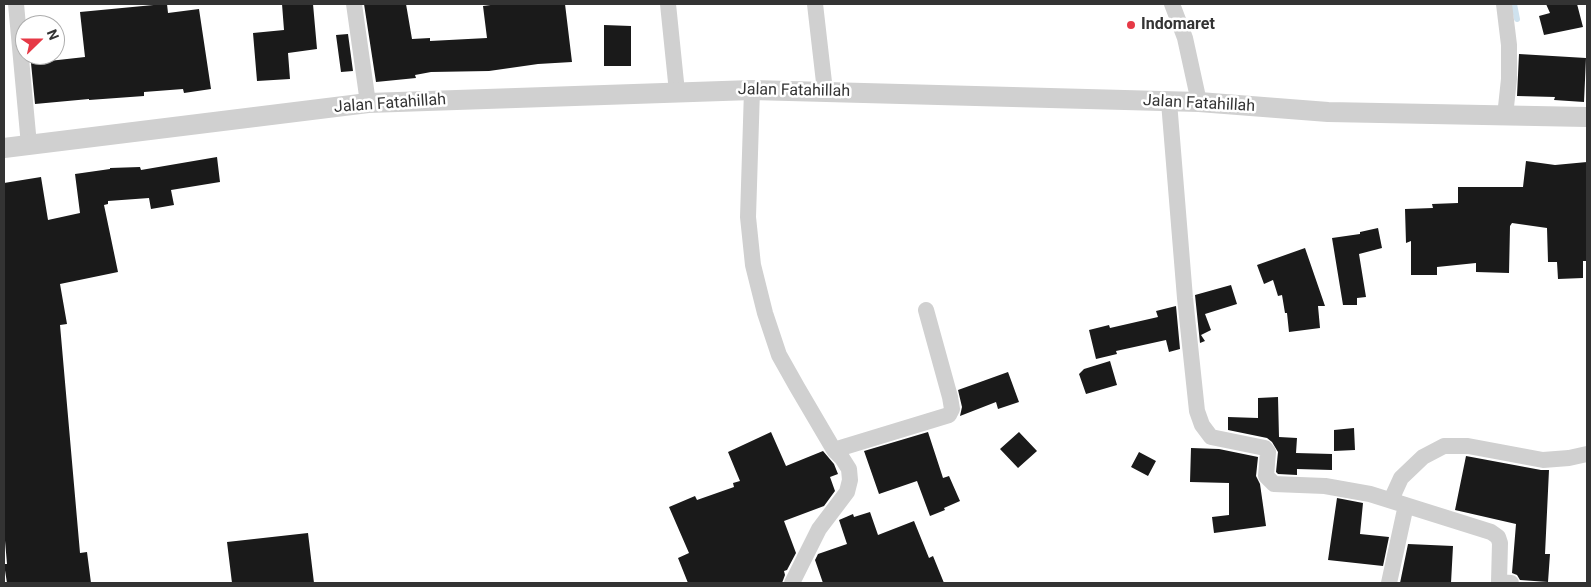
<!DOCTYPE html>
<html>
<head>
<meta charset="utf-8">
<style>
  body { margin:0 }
  #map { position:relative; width:1591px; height:587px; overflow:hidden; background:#fff; font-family:Roboto,sans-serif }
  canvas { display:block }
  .frame { position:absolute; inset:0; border:5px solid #333; pointer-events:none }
  .north { position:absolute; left:15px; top:15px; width:50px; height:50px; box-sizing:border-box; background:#fff; border:1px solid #adadad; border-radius:50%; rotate:68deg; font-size:14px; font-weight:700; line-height:20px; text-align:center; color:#333 }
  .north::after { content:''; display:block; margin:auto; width:18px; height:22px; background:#e63946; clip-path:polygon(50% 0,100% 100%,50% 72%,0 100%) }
</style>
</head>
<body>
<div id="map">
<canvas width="1591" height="587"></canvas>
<div class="frame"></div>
<div class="north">N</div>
</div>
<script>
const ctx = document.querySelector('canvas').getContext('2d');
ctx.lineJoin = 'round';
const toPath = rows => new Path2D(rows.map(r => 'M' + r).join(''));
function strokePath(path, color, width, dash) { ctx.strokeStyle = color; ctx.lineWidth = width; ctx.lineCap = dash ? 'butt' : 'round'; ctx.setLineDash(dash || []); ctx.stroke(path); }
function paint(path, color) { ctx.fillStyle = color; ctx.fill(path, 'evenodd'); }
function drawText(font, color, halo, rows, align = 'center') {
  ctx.font = font + ' Roboto,sans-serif'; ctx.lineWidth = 5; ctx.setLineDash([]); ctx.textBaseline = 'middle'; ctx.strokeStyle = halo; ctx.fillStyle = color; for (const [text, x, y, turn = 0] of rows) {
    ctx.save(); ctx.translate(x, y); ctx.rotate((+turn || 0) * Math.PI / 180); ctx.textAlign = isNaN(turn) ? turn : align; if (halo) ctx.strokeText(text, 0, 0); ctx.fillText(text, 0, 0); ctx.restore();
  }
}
const stream = toPath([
  [1514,4,1517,19]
]);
const building = toPath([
  [164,4,167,4,168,13,199,9,211,89,184,93,183,89,144,92,144,96,89,100,89,99,35,104,31,63,85,57,80,12],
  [282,4,313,4,317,49,288,53,290,79,257,81,253,33,284,30],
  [364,4,406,4,412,39,430,38,430,41,487,38,483,6,498,4,565,4,572,62,538,64,489,71,431,72,415,75,416,78,376,82],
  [1546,4,1577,4,1583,27,1544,35,1539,16,1550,13],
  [604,25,631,26,631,66,604,66],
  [348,34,353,71,341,72,336,35],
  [1519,54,1586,58,1584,102,1554,100,1555,97,1517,96],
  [217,157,220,182,171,190,174,205,151,209,149,198,108,201,108,204,104,205,118,272,60,284,67,324,60,325,80,553,87,552,91,583,7,583,4,564,7,564,4,529,4,183,41,177,48,220,80,213,75,174,110,169,110,168,140,167,141,170],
  [1526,161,1555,165,1587,162,1587,261,1583,261,1583,278,1558,279,1557,262,1548,262,1547,228,1512,223,1510,226,1509,273,1476,272,1476,263,1437,267,1437,275,1411,275,1411,241,1406,243,1405,209,1433,208,1432,204,1458,203,1458,187,1523,187],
  [1378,228,1382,248,1359,254,1366,297,1357,298,1357,305,1343,305,1332,238,1360,234,1360,232],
  [1305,248,1325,306,1318,306,1320,328,1289,332,1287,313,1285,313,1282,295,1278,296,1273,280,1264,284,1257,265],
  [1231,285,1237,304,1205,314,1211,330,1201,335,1205,341,1200,343,1195,295],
  [1176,306,1180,349,1169,352,1166,340,1116,351,1117,354,1096,359,1089,330,1109,325,1110,328,1158,317,1156,311],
  [1110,361,1117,385,1086,394,1079,374,1084,369],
  [1008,372,1019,402,998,409,996,402,960,416,962,407,958,390],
  [1278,397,1279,437,1297,438,1296,453,1332,454,1332,470,1297,469,1297,475,1278,474,1276,472,1278,452,1272,442,1267,438,1228,430,1228,417,1258,418,1258,398],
  [1354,428,1355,450,1334,451,1334,430],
  [771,432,786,466,823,451,834,464,838,474,830,477,835,491,824,506,784,521,796,553,787,570,784,571,785,575,782,583,688,583,678,558,689,553,669,507,695,496,697,500,734,487,733,483,740,481,728,452],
  [928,432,943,478,949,476,960,501,944,508,945,510,930,516,917,481,879,494,864,451],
  [1019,432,1037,451,1018,468,1000,449],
  [1191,448,1219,449,1258,457,1256,476,1260,484,1266,526,1214,533,1212,517,1229,515,1229,483,1190,482],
  [1139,452,1156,461,1148,476,1131,467],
  [1466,456,1541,470,1549,470,1545,554,1550,554,1548,582,1520,580,1517,575,1512,573,1516,524,1455,510],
  [1337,498,1363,503,1360,534,1389,537,1383,566,1328,560],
  [870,512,878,535,914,521,929,558,933,556,944,583,823,583,815,560,818,554,847,544,839,520,853,514,854,517],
  [308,533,314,583,232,583,227,542],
  [1408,544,1453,546,1451,583,1400,583]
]);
const minor = toPath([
  [16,4,29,145],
  [354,4,368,103],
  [668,4,677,92],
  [815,4,825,91],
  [1172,4,1185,38,1199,102],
  [1504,4,1509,45,1509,79,1505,116],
  [752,90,748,217,753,265,765,313,779,355,797,387,834,450,842,458,849,469,850,480,847,492,819,529,792,583],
  [1169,102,1185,298,1197,411,1202,425,1211,437,1265,448,1268,452,1266,476,1274,484,1325,486,1370,494,1491,532,1498,537,1500,543,1499,582,1511,583],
  [834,450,949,415,952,409,950,397,926,310],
  [1391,500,1401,478,1423,457,1444,446,1468,446,1543,460,1569,458,1587,454],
  [1389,583,1406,505]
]);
const tertiary = toPath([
  [4,148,368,103,752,90,1199,102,1328,112,1587,117]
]);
const markers = [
  [1131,25,5,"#e63946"]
];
const poiNames = [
  ["Indomaret",1141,25]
];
const streetNames = [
  ["Jalan Fatahillah",794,91,1],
  ["Jalan Fatahillah",390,104,-4],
  ["Jalan Fatahillah",1199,104,3]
];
strokePath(stream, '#cfe2ee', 6);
paint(building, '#1a1a1a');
strokePath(minor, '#d0d0d0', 16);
strokePath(tertiary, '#d0d0d0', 20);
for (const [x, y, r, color] of markers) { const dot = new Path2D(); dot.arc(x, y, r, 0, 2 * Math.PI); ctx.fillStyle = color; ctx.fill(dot); strokePath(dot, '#fff', 2); }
drawText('bold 16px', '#333', '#fff', poiNames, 'left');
drawText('16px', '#333', '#fff', streetNames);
</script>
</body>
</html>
